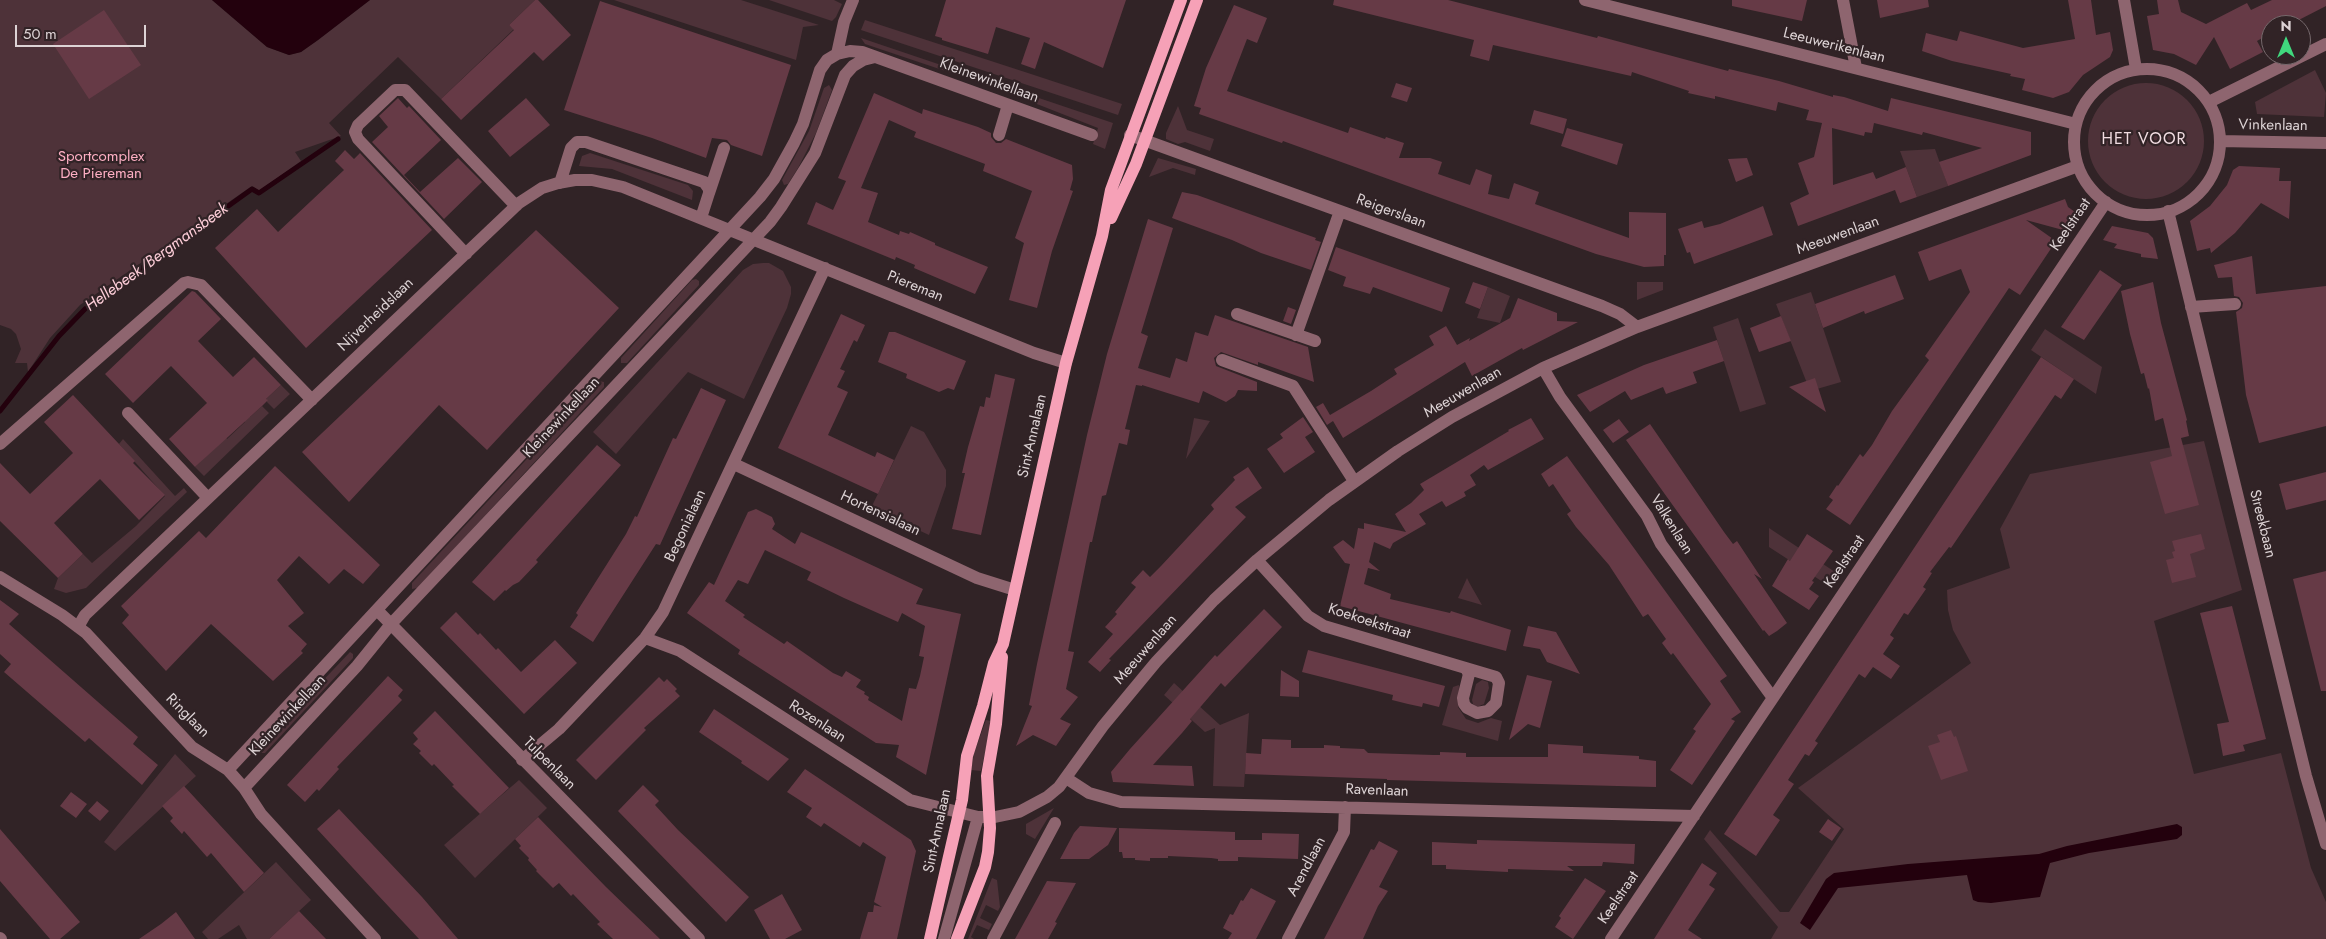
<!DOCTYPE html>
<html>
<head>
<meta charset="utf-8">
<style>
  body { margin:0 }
  #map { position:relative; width:2326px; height:939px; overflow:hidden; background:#312326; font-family:Jost,sans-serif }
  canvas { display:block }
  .north { position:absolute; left:2261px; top:15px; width:50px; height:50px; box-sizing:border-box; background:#312326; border:1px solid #76696c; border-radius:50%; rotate:0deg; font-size:14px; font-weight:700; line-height:20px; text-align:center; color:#ddd3d5 }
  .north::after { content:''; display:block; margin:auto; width:18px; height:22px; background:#40d77d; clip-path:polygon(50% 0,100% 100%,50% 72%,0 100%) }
  .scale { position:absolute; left:15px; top:25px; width:131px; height:22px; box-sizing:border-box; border:2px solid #ddd3d5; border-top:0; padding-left:6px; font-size:15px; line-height:18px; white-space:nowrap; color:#ddd3d5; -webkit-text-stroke:4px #312326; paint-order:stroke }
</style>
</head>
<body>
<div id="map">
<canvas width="2326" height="939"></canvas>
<div class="north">N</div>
<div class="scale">50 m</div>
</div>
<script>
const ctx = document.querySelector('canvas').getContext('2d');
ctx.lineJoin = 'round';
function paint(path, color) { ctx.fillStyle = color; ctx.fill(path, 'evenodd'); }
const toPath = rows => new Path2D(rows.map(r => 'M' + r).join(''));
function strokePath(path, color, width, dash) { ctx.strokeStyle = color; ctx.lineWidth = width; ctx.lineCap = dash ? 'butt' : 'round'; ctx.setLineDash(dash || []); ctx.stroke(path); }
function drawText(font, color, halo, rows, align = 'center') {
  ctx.font = font + ' Jost,sans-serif'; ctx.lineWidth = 4.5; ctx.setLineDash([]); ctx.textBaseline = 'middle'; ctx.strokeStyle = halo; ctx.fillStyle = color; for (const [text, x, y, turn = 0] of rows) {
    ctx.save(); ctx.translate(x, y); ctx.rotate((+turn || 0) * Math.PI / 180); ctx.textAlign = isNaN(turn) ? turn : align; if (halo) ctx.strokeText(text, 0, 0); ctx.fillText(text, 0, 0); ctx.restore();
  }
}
const green = toPath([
  [0,0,212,0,267,47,289,55,301,52,318,40,370,0,535,0,509,25,514,29,441,99,398,57,329,123,341,136,295,152,301,161,259,191,252,186,80,305,50,338,28,372,27,363,15,363,21,349,16,334,11,329,0,325],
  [614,0,741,0,819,25,803,27,796,60],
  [769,0,834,0,842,4,836,17,832,21],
  [865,20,1031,74,1122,104,1118,115,861,30],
  [861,38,1113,123,1105,149,1093,144,1098,128,996,88,865,44],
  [2315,70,2326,93,2324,117,2257,114,2255,102],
  '2088 141a58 58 0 1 1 116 0a58 58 0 1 1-116 0Z',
  [829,85,832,90,816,133,798,168,788,184,784,185,782,180,809,131,824,88],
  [1178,106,1187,130,1214,139,1210,151,1185,142,1178,144,1166,139,1166,133],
  [1935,149,1948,186,1917,197,1900,151],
  [590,153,688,185,693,191,692,200,612,169,579,166,582,156],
  [1158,158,1196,169,1195,175,1173,168,1149,177],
  [763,263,769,263,783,271,791,287,791,294,787,308,744,399,688,372,616,454,593,432,743,270,753,264],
  [696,279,699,281,699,285,627,363,621,363,621,358,692,280],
  [1637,282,1663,282,1663,290,1637,300],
  [1488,287,1510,296,1500,323,1477,318],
  [1811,292,1841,382,1810,391,1776,304],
  [1738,318,1766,404,1740,412,1713,327],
  [2045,329,2102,367,2096,394,2031,350],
  [599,381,604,382,604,387,418,588,412,589,412,583],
  [281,385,290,394,274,409,267,402,266,399],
  [262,406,269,413,204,476,195,467,226,437,227,439,245,422,244,420,248,416,250,417],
  [1194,418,1210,421,1186,459],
  [911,426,924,432,946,470,946,486,929,535,871,508],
  [123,439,175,496,184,488,187,492,86,588,66,593,54,589,58,578,83,554,92,563,136,526,165,496,119,444],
  [2204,441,2242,590,2154,621,2194,774,2281,753,2311,868,2326,902,2326,939,1771,939,1778,927,1704,839,1710,830,1780,912,1789,912,1844,829,1798,788,1971,663,1953,630,1948,610,1947,590,2010,568,2000,529,2030,474],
  [1769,528,1835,572,1826,584,1769,547],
  [1467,578,1470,584,1482,605,1458,598],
  [350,652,353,654,353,658,265,753,259,753,259,748],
  [1482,680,1488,682,1489,688,1484,704,1477,707,1473,704,1472,700,1476,684],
  [1174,683,1220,725,1249,713,1244,787,1213,786,1215,728,1205,732,1164,695],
  [1459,685,1458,707,1466,719,1478,723,1491,718,1502,721,1498,741,1442,725,1453,687],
  [986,720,991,721,991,724,981,771,971,770,974,753],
  [175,754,196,776,115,851,104,842],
  [519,780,547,808,475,878,444,845],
  [1054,808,1035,839,1026,834,1026,824],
  [276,862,311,900,269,939,247,939,239,925,218,939,208,939,202,932],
  [992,878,997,880,1000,907,998,911,986,905,980,918,992,924,989,930,977,925,971,937,974,939,968,939]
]);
const water = toPath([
  [212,0,370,0,318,40,301,52,289,55,267,47],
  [2177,824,2182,827,2182,835,2177,839,2089,853,2050,863,2040,897,1991,903,1978,902,1973,900,1967,875,1838,888,1810,930,1800,923,1826,879,1834,873,1908,864,2039,854,2067,846]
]);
const stream = toPath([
  [0,411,59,336,85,309,252,189,259,193,338,139]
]);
const building = toPath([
  [535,0,538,0,571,35,543,61,534,52,461,120,441,99,514,30,509,25],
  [946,0,1126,0,1103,68,1044,42,1035,69,1021,64,1030,38,996,27,988,54,942,40,942,38,935,36],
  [1334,0,1448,0,1597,38,1598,36,1728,71,1729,69,1779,81,1833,97,1833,95,1844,97,1888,111,1891,98,2031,132,2031,155,1948,186,1939,162,1982,148,1923,132,1922,135,1874,123,1872,133,1865,132,1864,136,1832,128,1833,185,1873,172,1876,179,1906,167,1917,197,1900,203,1895,190,1798,226,1790,203,1809,194,1798,163,1814,157,1822,123,1806,120,1809,110,1778,102,1776,111,1715,96,1715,99,1688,93,1689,91,1632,72,1631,76,1493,45,1489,61,1470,56,1474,40,1333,5],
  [1732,0,1807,0,1802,21,1732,6],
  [1877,0,1928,0,1929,7,1880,18],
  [2068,0,2091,0,2096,35,2110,32,2113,50,2110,57,2083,75,2069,92,2053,98,2022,90,2025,79,2010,76,2011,74,1952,61,1922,51,1926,33,1957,41,1960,31,2023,48,2075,39],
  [2157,0,2178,0,2181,12,2206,24,2247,3,2251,10,2272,0,2326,0,2326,6,2289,25,2271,25,2271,33,2257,41,2263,52,2230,69,2214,37,2196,65,2174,54,2153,50,2147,16,2159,14],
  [600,1,791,65,762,156,731,145,727,140,712,138,706,158,652,138,564,110],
  [1234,5,1267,18,1257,43,1247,39,1227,91,1348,133,1350,127,1385,139,1386,137,1404,143,1399,158,1430,158,1442,162,1438,174,1470,185,1476,169,1492,175,1488,194,1509,199,1514,183,1539,192,1535,204,1629,238,1629,212,1666,213,1666,255,1664,255,1664,266,1644,267,1596,254,1283,141,1282,143,1199,114,1201,108,1194,106,1206,68],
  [104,10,141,65,89,99,53,44],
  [1396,83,1412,88,1407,102,1391,97],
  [874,93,922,114,923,109,978,127,991,133,991,137,996,143,1001,143,1006,139,1072,165,1073,179,1070,190,1073,191,1052,251,1037,308,1009,300,1024,243,1015,238,1032,191,983,171,985,164,914,137,916,132,889,120,861,188,878,193,868,222,899,235,900,231,909,234,910,232,935,243,935,245,988,267,975,294,914,268,915,265,896,257,895,260,807,224,816,202,833,210,846,181,838,178],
  [398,98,407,108,409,106,441,140,404,175,420,192,458,158,482,182,444,219,372,142,388,127,379,116],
  [526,98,550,125,510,157,488,131],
  [1534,110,1567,119,1563,134,1530,124],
  [1567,128,1623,144,1617,165,1561,146],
  [345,150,354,159,360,153,432,230,306,348,215,248,257,209,278,232,344,170,335,161],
  [1747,158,1753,175,1736,182,1728,159],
  [2239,166,2280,168,2279,181,2291,181,2289,219,2261,203,2235,233,2211,253,2210,248,2197,251,2190,221,2210,206,2227,185,2233,170],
  [1182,192,1197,195,1316,238,1315,240,1321,242,1311,270,1261,253,1232,240,1172,218],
  [2065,199,2068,207,2075,212,2063,230,2026,220,2056,241,2020,295,2009,288,1850,525,1826,509,1833,500,1829,497,1837,485,1838,486,1860,454,1863,457,1872,445,1892,411,1929,360,1925,356,1970,292,1961,269,1929,281,1918,252],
  [1763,206,1773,235,1694,264,1690,252,1687,253,1678,229,1702,221,1704,228,1720,224],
  [1148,219,1173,228,1141,333,1148,336,1138,368,1170,378,1176,358,1187,362,1195,332,1208,336,1215,315,1308,347,1314,382,1258,362,1258,365,1221,352,1214,358,1216,366,1257,382,1257,391,1238,390,1235,396,1226,402,1203,391,1199,403,1142,385,1142,386,1136,385,1125,429,1130,430,1127,445,1119,443,1106,495,1102,496,1092,542,1090,542,1068,651,1074,652,1066,689,1078,697,1060,719,1071,724,1056,746,1033,735,1016,746,1032,706,1029,705,1037,664,1087,435,1107,354],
  [2112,226,2148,233,2153,238,2158,259,2141,257,2141,254,2114,248,2117,244,2103,240],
  [536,230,619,308,487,450,439,405,349,502,302,452],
  [1336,247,1450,288,1442,312,1373,287,1370,294,1343,286,1346,277,1328,270],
  [2252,256,2256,294,2326,286,2326,426,2259,443,2246,395,2236,312,2242,308,2243,303,2239,297,2234,296,2232,277,2218,278,2214,265],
  [2100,270,2122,285,2084,340,2061,327],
  [1895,275,1904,299,1865,314,1864,311,1823,328,1815,304],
  [1473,282,1488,287,1480,309,1465,303],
  [2153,282,2161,323,2187,420,2186,421,2189,436,2181,438,2199,505,2165,514,2150,462,2172,456,2163,418,2155,421,2149,388,2148,389,2144,373,2141,374,2130,334,2121,291],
  [192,291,195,292,221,319,198,341,233,377,254,357,281,385,266,399,268,400,262,406,195,467,169,439,207,403,171,366,133,403,105,374],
  [1518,298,1557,313,1557,321,1578,322,1523,350,1522,348,1472,376,1465,362,1343,438,1333,421,1327,425,1316,407,1323,403,1330,415,1371,391,1397,374,1394,369,1434,345,1429,336,1446,326,1457,345,1470,338,1469,341,1510,318],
  [1288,307,1296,310,1291,324,1283,321],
  [841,314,865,325,857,342,854,340,840,369,845,371,837,387,848,392,828,435,875,457,877,452,894,460,878,494,778,448],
  [1781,316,1791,341,1759,352,1750,328],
  [889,332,895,332,966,361,954,390,948,388,939,392,906,378,907,374,878,362],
  [1717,340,1724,361,1693,372,1697,383,1666,394,1663,387,1631,400,1625,391,1590,412,1577,395,1644,365],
  [2041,357,2074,379,2061,399,2055,395,1951,548,1949,547,1930,572,1932,573,1923,587,1926,589,1908,615,1904,613,1890,635,1894,638,1883,654,1900,666,1891,679,1873,667,1865,678,1859,674,1815,741,1818,743,1809,756,1805,754,1788,780,1794,784,1773,815,1780,820,1756,856,1724,834],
  [995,374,1015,379,981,535,952,529,965,473,962,473,968,447,980,406,984,407,986,397,990,398],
  [1815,378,1826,412,1789,387],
  [701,388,726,400,660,545,656,544,593,642,570,627,578,615,576,613,626,534,635,516,637,517,673,438,676,439],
  [73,395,135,461,133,463,165,495,139,520,100,479,54,523,83,554,58,578,0,521,0,463,30,494,73,453,44,422],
  [1303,417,1313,432,1305,437,1315,452,1284,473,1267,449,1283,438,1280,434],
  [1531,418,1544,439,1488,470,1484,465,1470,475,1476,485,1464,492,1466,496,1446,507,1442,501,1419,514,1426,524,1393,543,1390,549,1374,542,1369,562,1380,571,1368,568,1364,584,1391,594,1390,599,1450,613,1451,611,1511,630,1506,651,1340,606,1350,564,1345,563,1333,547,1343,540,1354,549,1358,528,1364,529,1364,523,1406,532,1395,514,1411,503,1424,490,1420,484,1509,431,1508,430],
  [1619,419,1629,432,1613,443,1603,430],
  [1650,424,1724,532,1733,544,1737,541,1762,579,1754,574,1787,623,1777,631,1769,636,1764,630,1763,631,1626,440],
  [597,445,621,465,536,560,538,562,519,582,513,585,506,591,505,590,494,601,472,582],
  [1567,456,1727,676,1720,681,1741,712,1731,719,1735,721,1692,785,1670,770,1696,731,1693,729,1711,704,1673,653,1671,655,1662,643,1666,639,1648,614,1643,617,1609,565,1576,527,1567,514,1571,511,1553,484,1549,487,1541,474],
  [275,466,380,565,363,584,344,569,329,584,299,556,277,580,304,613,288,626,307,644,301,651,303,653,273,681,211,624,166,671,122,623,129,615,121,606,199,531,206,538],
  [1248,467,1262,488,1235,507,1246,517,1109,659,1111,660,1100,672,1088,662,1113,634,1105,627,1117,614,1115,612,1136,587,1131,583,1143,570,1150,577,1161,566,1214,509,1211,505,1235,480,1233,477],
  [2326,472,2326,500,2286,510,2279,484],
  [756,509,772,517,775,524,772,529,795,544,801,532,923,589,916,604,961,614,926,775,896,757,899,745,876,743,738,654,740,650,687,613,709,582,714,585,748,512],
  [765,550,811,572,807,580,844,598,898,622,902,613,925,626,919,656,924,657,920,676,916,689,909,688,902,721,868,700,869,697,864,694,865,692,856,687,861,680,846,671,842,677,833,673,787,641,784,644,743,617,745,615,725,601,738,580,748,584],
  [1807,534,1833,551,1812,581,1814,582,1809,589,1819,596,1809,610,1772,586,1788,559,1790,561],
  [2201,534,2205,549,2190,554,2196,577,2172,583,2166,560,2174,558,2172,552,2175,551,2172,541],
  [2326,571,2326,691,2321,691,2293,579],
  [0,600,19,614,9,624,138,737,133,744,158,765,142,785,89,738,85,742,4,672,11,664,0,654],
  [2232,606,2266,739,2243,745,2245,751,2223,756,2217,724,2229,722,2200,613],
  [1264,609,1282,627,1225,687,1221,683,1190,719,1192,721,1182,733,1153,765,1192,766,1194,786,1113,782,1111,772,1130,749,1215,655,1217,657],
  [456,612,478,635,480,633,496,650,498,648,521,672,555,640,577,663,524,714,440,628],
  [1528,626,1556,632,1580,674,1547,662,1540,649,1523,646],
  [1308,650,1445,686,1439,707,1423,703,1422,707,1408,704,1392,700,1393,695,1302,672],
  [1281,670,1299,681,1299,697,1280,696],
  [1527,675,1552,681,1540,728,1528,724,1509,740],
  [388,676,403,690,398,696,402,700,337,767,339,769,319,791,317,789,305,802,287,785],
  [659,677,664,682,667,679,677,689,675,691,680,696,644,728,646,730,596,780,576,760],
  [714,709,789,759,768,781,741,763,742,761,699,732],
  [435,711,509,788,480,814,452,786,454,785,434,764,432,766,419,753,421,751,413,744,418,739,413,733],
  [1951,730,1954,737,1956,736,1968,771,1941,780,1928,746,1940,742,1937,735],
  [1262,739,1291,740,1291,748,1324,748,1324,745,1340,746,1340,748,1364,749,1368,753,1434,755,1440,755,1440,752,1466,753,1466,757,1548,757,1548,744,1583,746,1583,753,1639,756,1639,759,1656,761,1656,787,1387,780,1387,779,1245,774,1246,753,1261,754],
  [805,769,911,840,916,851,897,939,860,939,868,912,873,912,874,905,882,907,874,902,886,857,863,842,860,847,824,823,821,827,806,817,812,808,787,792],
  [643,785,659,801,655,805,678,830,749,897,726,922,618,811],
  [184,786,264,873,244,892,211,853,207,857,184,831,182,834,170,821,173,818,162,806],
  [71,792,87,804,76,818,60,806],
  [97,801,109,811,100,821,88,811],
  [339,809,422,897,458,939,419,939,376,893,317,829],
  [538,817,606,887,660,939,613,939,597,924,600,922,573,894,571,896,559,883,553,888,536,871,537,870,528,860,529,858,519,848,521,846,515,839],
  [1828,819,1841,828,1832,841,1819,832],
  [1080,826,1117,828,1108,845,1089,859,1060,859,1074,833],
  [1119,828,1235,832,1235,840,1262,840,1262,833,1299,834,1298,859,1238,857,1238,861,1218,861,1218,859,1211,858,1168,856,1168,858,1150,858,1150,861,1135,860,1135,858,1123,858,1122,852,1119,852],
  [0,829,80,922,60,939,50,939,0,881],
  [1477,840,1635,844,1634,864,1603,862,1602,866,1567,866,1574,871,1508,869,1508,872,1446,869,1446,865,1432,865,1432,842,1477,844],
  [1379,841,1398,851,1379,887,1388,891,1378,906,1363,939,1324,939,1371,849,1374,850],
  [1702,863,1717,873,1709,885,1715,889,1688,930,1702,939,1654,939],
  [1585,878,1606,891,1573,939,1555,927,1561,918,1559,916],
  [1047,881,1076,883,1055,922,1057,923,1048,939,1015,939],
  [1251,888,1276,901,1256,939,1228,939,1232,933,1223,928,1230,914,1233,915,1241,900,1243,901],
  [782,894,802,930,785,939,770,939,754,910],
  [299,911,326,939,269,939],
  [176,912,195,939,139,939,161,924]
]);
const minor = toPath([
  [1585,0,2076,124],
  [1843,0,1856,68],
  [2124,0,2136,69],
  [837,54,844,22,853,0],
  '2074 142a73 73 0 1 1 146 0a73 73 0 1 1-146 0Z',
  [2209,102,2326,44],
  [999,135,1008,105],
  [1130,135,1602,306,1620,314,1637,327],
  [2220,141,2326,143],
  [560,183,571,148,577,142,586,142,704,182,709,189,709,193,701,218],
  [709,193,724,148],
  [2168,211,2306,776,2326,844],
  [466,254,358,139,355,132,358,125,395,90,405,90,516,206],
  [2191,307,2235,304],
  [1237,314,1315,341],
  [1296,335,1340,211],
  [1222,360,1293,386,1354,481],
  [1543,368,1560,397,1647,516,1661,544,1773,698],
  [128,413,208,498],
  [0,444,184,283,188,282,201,285,312,400],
  [734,464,977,578,1015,590],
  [1257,560,1308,616,1324,626,1496,677,1499,683,1496,703,1488,711,1477,713,1467,708,1464,704,1463,698,1469,674,1466,669],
  [0,577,62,615,86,633,192,747,228,770,244,788,261,814,375,939],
  [377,610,699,939],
  [78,627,85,615,519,203,542,188,558,183,575,180,592,180,623,187,1034,353,1066,363],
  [645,638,680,651,910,800,978,817,995,817,1019,812,1047,797,1059,787,1103,726,1156,662,1214,600,1257,560,1329,500,1398,451,1452,417,1543,368,1637,327,2078,166],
  [522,760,559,729,615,670,645,638,663,612,825,268],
  [228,770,760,197,774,179,794,143,803,124,820,70,827,60,837,54,850,51,862,52,1092,135],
  [1066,778,1089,793,1121,802,1694,816],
  [244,788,357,666,391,624,770,222,781,207,815,153,845,75,853,66,863,60,875,57],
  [0,938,1,939],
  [944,939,978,817],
  [993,939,1055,823],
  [1288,939,1344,832,1345,807],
  [1611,939,2106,202]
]);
const major = toPath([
  [1111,218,1136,164,1197,0],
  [930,939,962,800,967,756,983,706,994,663,1003,644,1066,363,1102,236,1111,190,1181,0],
  [957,939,985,867,988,852,990,828,987,776,996,724,1002,657]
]);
const streetNames = [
  ["Leeuwerikenlaan",1834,46,14],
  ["Kleinewinkellaan",989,81,20],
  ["Vinkenlaan",2273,126,1],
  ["Reigerslaan",1391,212,20],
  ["Keelstraat",2071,225,-56],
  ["Meeuwenlaan",1838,236,-20],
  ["Piereman",915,287,22],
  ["Nijverheidslaan",376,315,-44],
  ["Meeuwenlaan",1463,393,-30],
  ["Kleinewinkellaan",562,418,-47],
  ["Sint-Annalaan",1033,436,-77],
  ["Hortensialaan",880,514,25],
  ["Streekbaan",2262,524,76],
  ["Valkenlaan",1671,525,58],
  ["Begonialaan",686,526,-65],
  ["Keelstraat",1845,562,-56],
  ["Koekoekstraat",1369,622,18],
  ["Meeuwenlaan",1146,650,-49],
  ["Ringlaan",187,716,45],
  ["Kleinewinkellaan",288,716,-47],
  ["Rozenlaan",817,722,33],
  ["Tulpenlaan",549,764,45],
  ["Ravenlaan",1377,791,2],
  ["Sint-Annalaan",938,831,-78],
  ["Arendlaan",1307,867,-62],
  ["Keelstraat",1619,898,-56]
];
const parkNames = [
  ["Sportcomplex",101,157],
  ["De Piereman",101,174]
];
const neighbourhoodNames = [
  ["HET VOOR",2144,140]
];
const waterNames = [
  ["Hellebeek/Bergmansbeek",157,258,-36]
];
paint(green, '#4e3239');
paint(water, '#23010d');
strokePath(stream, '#23010d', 5);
paint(building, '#663a46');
strokePath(minor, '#8e656f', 12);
strokePath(major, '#f6a1b7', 12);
drawText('15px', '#ddd3d5', '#312326', streetNames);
drawText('15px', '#fdafc3', '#312326', parkNames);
ctx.letterSpacing = '1px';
drawText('16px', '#f0dce1', '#312326', neighbourhoodNames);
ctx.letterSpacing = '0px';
drawText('italic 16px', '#feced9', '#312326', waterNames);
</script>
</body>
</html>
